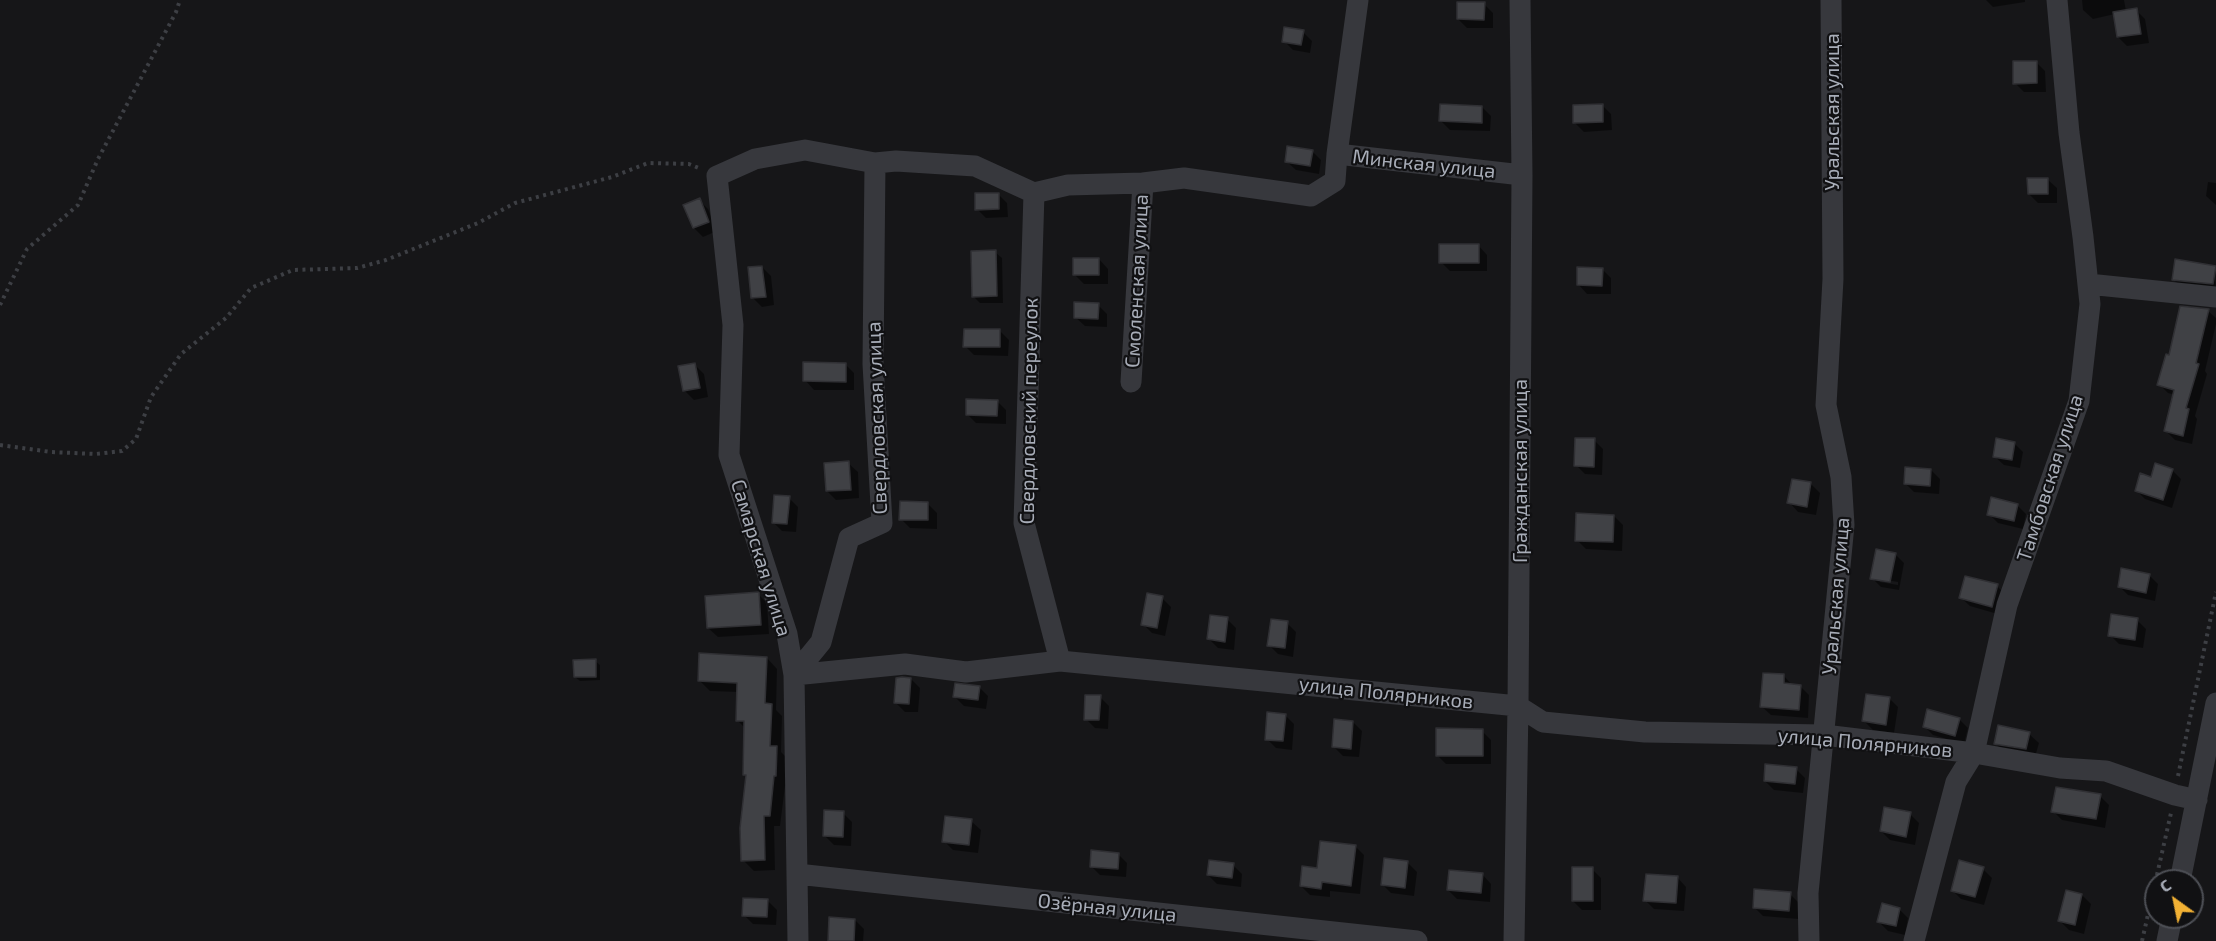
<!DOCTYPE html>
<html>
<head>
<meta charset="utf-8">
<style>
  body { margin:0 }
  #map { position:relative; width:2216px; height:941px; overflow:hidden; background:#161618; font-family:"Exo 2",sans-serif }
  canvas { display:block }
  .north { position:absolute; left:2144px; top:869px; width:60px; height:60px; box-sizing:border-box; background:#111113; border:2px solid #4d4f55; border-radius:50%; rotate:327deg; font-size:16px; font-weight:700; line-height:24px; text-align:center; color:#a8adb8 }
  .north::after { content:''; display:block; margin:auto; width:21px; height:27px; background:#f2b134; clip-path:polygon(50% 0,100% 100%,50% 72%,0 100%) }
</style>
</head>
<body>
<div id="map">
<canvas width="2216" height="941"></canvas>
<div class="north">С</div>
</div>
<script>
const ctx = document.querySelector('canvas').getContext('2d');
ctx.lineJoin = 'round';
function paint(path, color) { ctx.fillStyle = color; ctx.fill(path, 'evenodd'); }
const toPath = rows => new Path2D(rows.map(r => 'M' + r).join(''));
function strokePath(path, color, width, dash) { ctx.strokeStyle = color; ctx.lineWidth = width; ctx.lineCap = dash ? 'butt' : 'round'; ctx.setLineDash(dash || []); ctx.stroke(path); }
function drawText(font, color, halo, rows, align = 'center') {
  ctx.font = font + ' "Exo 2",sans-serif'; ctx.lineWidth = 4.5; ctx.setLineDash([]); ctx.textBaseline = 'middle'; ctx.strokeStyle = halo; ctx.fillStyle = color; for (const [text, x, y, turn = 0] of rows) {
    ctx.save(); ctx.translate(x, y); ctx.rotate((+turn || 0) * Math.PI / 180); ctx.textAlign = isNaN(turn) ? turn : align; if (halo) ctx.strokeText(text, 0, 0); ctx.fillText(text, 0, 0); ctx.restore();
  }
}
const shadow = toPath([
  [1986,0,2025,0,2025,2,1993,7],
  [2082,0,2124,0,2126,11,2136,10,2145,19,2149,43,2127,46,2118,37,2115,14,2093,19,2083,10],
  [1484,4,1493,13,1493,28,1467,28,1458,19],
  [1303,32,1312,41,1310,53,1293,50,1284,41],
  [2036,62,2045,71,2046,92,2024,92,2015,83],
  [1602,105,1611,114,1612,130,1584,132,1575,123],
  [1482,107,1491,116,1490,131,1450,130,1441,121],
  [1312,151,1321,160,1319,174,1296,170,1286,161],
  [2047,179,2057,188,2057,203,2038,203,2029,194],
  [2208,182,2216,183,2216,205,2206,196],
  [998,194,1007,203,1008,217,986,218,977,209],
  [699,200,708,209,717,231,703,237,694,228],
  [1478,245,1487,255,1487,271,1450,271,1441,262],
  [995,252,1002,258,1003,303,980,303,973,296],
  [1099,259,1108,269,1108,284,1084,284,1075,275],
  [762,267,771,276,774,305,762,307,753,298],
  [2215,267,2216,292,2182,288,2173,279],
  [1602,269,1611,278,1611,294,1587,294,1578,284],
  [1098,305,1107,314,1107,327,1085,326,1075,317],
  [2208,311,2216,318,2216,324,2205,371,2207,374,2195,416,2197,419,2192,444,2175,440,2166,431,2175,395,2168,393,2159,384,2170,357],
  [1000,331,1009,340,1008,356,974,355,965,346],
  [845,364,854,373,854,390,814,390,805,380],
  [695,365,704,374,708,397,694,400,685,391],
  [997,401,1006,410,1006,424,976,423,967,414],
  [1594,440,1603,449,1602,475,1585,474,1576,465],
  [2014,443,2023,452,2020,468,2004,465,1994,456],
  [848,463,858,472,859,498,836,500,827,491],
  [1931,470,1940,479,1939,494,1914,492,1905,483],
  [2172,470,2181,479,2172,508,2145,499,2136,490,2152,479],
  [1811,484,1820,493,1816,515,1798,512,1789,502],
  [789,498,798,507,796,532,782,531,773,522],
  [928,504,937,513,937,529,910,528,901,519],
  [2017,505,2026,514,2023,529,1998,523,1989,514],
  [1614,516,1623,525,1622,551,1586,549,1577,540],
  [1895,554,1904,563,1899,590,1881,587,1872,578],
  [1880,579,1898,582,1898,585,1880,582],
  [2149,575,2158,584,2155,601,2128,595,2119,586],
  [1997,586,2006,595,2001,615,1970,606,1960,597],
  [758,594,767,603,769,634,718,637,708,628],
  [1162,598,1171,607,1165,636,1152,633,1143,624],
  [1227,619,1236,628,1234,650,1218,648,1209,639],
  [2137,620,2146,629,2143,648,2119,644,2110,635],
  [1287,623,1296,632,1293,657,1278,654,1269,645],
  [767,658,777,669,776,710,782,716,781,752,787,758,786,786,785,786,780,826,774,826,775,870,754,871,743,860,747,777,745,774,746,729,737,720,738,692,710,691,699,680],
  [595,661,600,665,600,680,580,681,575,677],
  [1784,676,1793,686,1800,686,1809,695,1808,718,1771,715,1761,706],
  [911,679,920,688,918,712,905,712,895,702],
  [979,687,988,696,986,709,964,706,955,697],
  [1100,697,1109,706,1108,729,1095,728,1086,719],
  [1889,698,1898,707,1894,733,1873,730,1864,721],
  [1285,715,1294,724,1292,750,1276,748,1267,739],
  [1959,719,1968,728,1964,744,1933,735,1924,726],
  [1353,722,1362,731,1359,757,1343,756,1333,746],
  [1482,731,1491,740,1491,764,1446,764,1437,755],
  [2029,734,2039,743,2035,757,2004,752,1995,743],
  [1796,769,1805,778,1803,793,1774,790,1765,781],
  [2100,796,2109,805,2105,828,2062,820,2053,811],
  [843,813,852,822,851,846,834,845,825,836],
  [1910,814,1919,823,1915,845,1890,840,1881,831],
  [971,821,981,830,978,853,953,850,944,841],
  [1355,846,1364,855,1360,894,1330,891,1330,897,1310,895,1301,886,1319,869],
  [1118,854,1127,863,1126,877,1100,875,1091,866],
  [1408,863,1417,872,1414,896,1391,893,1382,884],
  [1233,865,1242,874,1241,887,1217,884,1208,875],
  [1592,869,1601,878,1601,910,1582,910,1573,901],
  [1983,869,1992,878,1984,905,1961,899,1952,890],
  [1482,874,1491,884,1490,902,1457,899,1448,890],
  [1677,877,1686,887,1684,911,1654,909,1645,900],
  [1790,894,1799,903,1798,919,1763,916,1754,907],
  [2082,895,2091,904,2084,934,2069,930,2060,921],
  [767,900,777,910,776,925,753,924,744,915],
  [1899,909,1908,918,1905,935,1888,931,1879,922],
  [855,920,864,929,863,941,830,941]
]);
const building = toPath([
  [1457,2,1485,2,1484,20,1457,19,1457,2],
  [2137,8,2141,34,2117,37,2113,12,2137,8],
  [1284,27,1304,30,1301,45,1282,42,1284,27],
  [2013,61,2037,61,2037,83,2013,84,2013,61],
  [1440,104,1482,106,1482,123,1439,121,1440,104],
  [1603,104,1603,122,1573,123,1573,105,1603,104],
  [1287,146,1313,150,1310,166,1285,162,1287,146],
  [2027,178,2048,178,2048,194,2028,194,2027,178],
  [975,193,999,193,999,209,975,210,975,193],
  [700,198,709,222,693,228,683,205,700,198],
  [1439,244,1479,244,1479,263,1439,263,1439,244],
  [996,250,997,296,972,297,971,251,996,250],
  [1073,258,1099,258,1099,275,1073,275,1073,258],
  [2175,259,2216,266,2213,284,2172,280,2175,259],
  [762,266,766,297,751,298,748,267,762,266],
  [1577,267,1603,268,1602,286,1577,285,1577,267],
  [1074,302,1099,303,1098,319,1074,318,1074,302],
  [2180,306,2209,309,2196,363,2199,364,2186,408,2189,409,2183,436,2164,431,2174,390,2157,385,2166,354,2169,355,2180,306],
  [964,329,1000,329,1000,347,963,347,964,329],
  [803,362,846,363,846,382,803,381,803,362],
  [695,363,700,388,683,391,678,366,695,363],
  [966,399,998,400,997,416,966,415,966,399],
  [1575,438,1595,438,1594,467,1574,466,1575,438],
  [1996,438,2015,442,2012,460,1993,457,1996,438],
  [849,461,851,490,826,491,824,463,849,461],
  [2155,463,2173,469,2163,500,2135,491,2140,473,2151,477,2155,463],
  [1905,467,1931,469,1930,486,1904,484,1905,467],
  [1792,479,1811,482,1807,507,1787,503,1792,479],
  [774,495,790,496,787,524,772,523,774,495],
  [1991,497,2018,504,2014,521,1987,515,1991,497],
  [900,501,928,502,928,520,899,520,900,501],
  [1576,513,1614,515,1613,542,1575,541,1576,513],
  [1876,549,1896,553,1890,582,1870,579,1876,549],
  [2121,568,2150,574,2146,593,2118,587,2121,568],
  [1965,576,1998,584,1992,607,1959,598,1965,576],
  [759,592,761,625,707,628,705,596,759,592],
  [1147,593,1163,596,1157,628,1141,625,1147,593],
  [2111,614,2138,618,2135,640,2108,636,2111,614],
  [1210,615,1228,617,1225,642,1207,639,1210,615],
  [1271,619,1288,621,1285,648,1267,646,1271,619],
  [699,653,767,657,765,703,772,704,770,746,777,746,776,776,774,776,770,816,764,816,765,860,741,861,740,828,746,775,743,775,744,721,736,721,737,683,698,681,699,653],
  [596,659,596,677,574,677,573,660,596,659],
  [1763,673,1784,674,1784,683,1801,685,1799,710,1760,707,1763,673],
  [902,677,911,678,909,704,894,703,896,678,902,677],
  [955,683,980,686,978,700,953,697,955,683],
  [1866,694,1890,697,1886,725,1862,721,1866,694],
  [1085,695,1101,695,1099,720,1084,720,1085,695],
  [1927,709,1960,718,1955,736,1923,727,1927,709],
  [1267,712,1286,714,1283,741,1265,740,1267,712],
  [1334,719,1353,721,1351,749,1332,747,1334,719],
  [1998,725,2030,732,2026,749,1994,744,1998,725],
  [1436,728,1483,729,1483,756,1436,756,1436,728],
  [1765,764,1797,767,1795,784,1764,781,1765,764],
  [2056,787,2101,794,2096,819,2051,812,2056,787],
  [1884,807,1911,812,1906,837,1880,831,1884,807],
  [824,810,844,811,843,837,823,836,824,810],
  [945,816,972,819,969,845,942,842,945,816],
  [1320,841,1356,845,1351,886,1322,882,1321,889,1300,886,1302,866,1317,868,1320,841],
  [1091,850,1119,853,1118,869,1090,867,1091,850],
  [1384,858,1408,861,1405,888,1381,885,1384,858],
  [1209,860,1234,863,1232,878,1207,875,1209,860],
  [1959,860,1984,867,1975,897,1951,891,1959,860],
  [1572,867,1593,867,1593,901,1572,901,1572,867],
  [1449,870,1483,873,1481,893,1447,890,1449,870],
  [1646,874,1678,876,1676,903,1643,901,1646,874],
  [1754,889,1791,892,1789,911,1753,908,1754,889],
  [2066,890,2082,894,2075,925,2058,921,2066,890],
  [743,898,768,899,767,917,742,916,743,898],
  [1882,903,1900,908,1896,926,1877,922,1882,903],
  [829,917,855,919,854,941,828,941,829,917]
]);
const path = toPath([
  [0,305,27,249,78,205,98,159,176,12,180,0],
  [0,445,51,452,96,454,122,451,136,439,151,397,181,354,226,318,251,288,293,270,357,268,386,260,478,223,515,203,612,177,648,163,689,164,701,169],
  [2178,776,2216,592],
  [2142,941,2171,813]
]);
const minor = toPath([
  [1358,0,1337,154,1522,175],
  [1143,183,1184,178,1311,196,1335,181,1337,154],
  [1034,193,1024,523,1060,661],
  [1034,193,1068,185,1143,183,1131,382],
  [2088,284,2216,297],
  [794,675,905,664,966,672,1060,661,1518,706,1543,722,1645,732,1824,735,1974,753,2060,768,2106,771,2175,795,2197,800],
  [794,675,821,642,849,538,882,523,873,364,875,163],
  [797,874,1417,941],
  [2180,881,2216,703],
  [798,941,794,675,787,634,729,455,733,325,717,176,755,159,805,150,875,163,896,161,975,166,1034,193],
  [1514,941,1518,706,1522,175,1520,0],
  [1809,941,1808,893,1844,525,1841,477,1826,405,1833,279,1831,0],
  [1914,941,1956,782,1974,753,2007,605,2079,401,2090,304,2083,237,2069,133,2057,0],
  [2167,941,2172,917]
]);
const streetNames = [
  ["Уральская улица",1832,112,-90],
  ["Минская улица",1424,164,6],
  ["Смоленская улица",1137,281,-87],
  ["Свердловский переулок",1029,411,-89],
  ["Свердловская улица",877,418,-92],
  ["Гражданская улица",1520,471,-90],
  ["Тамбовская улица",2050,478,-72],
  ["Самарская улица",761,558,73],
  ["Уральская улица",1836,596,-85],
  ["улица Полярников",1386,693,6],
  ["улица Полярников",1865,743,5],
  ["Озёрная улица",1107,908,6]
];
paint(shadow, '#0007');
paint(building, '#404145');
strokePath(building, '#303034', 1.5);
strokePath(path, '#3d3f44', 4, [3, 4.5]);
strokePath(minor, '#37383d', 21);
drawText('20px', '#a8adb8', '#111113', streetNames);
</script>
</body>
</html>
